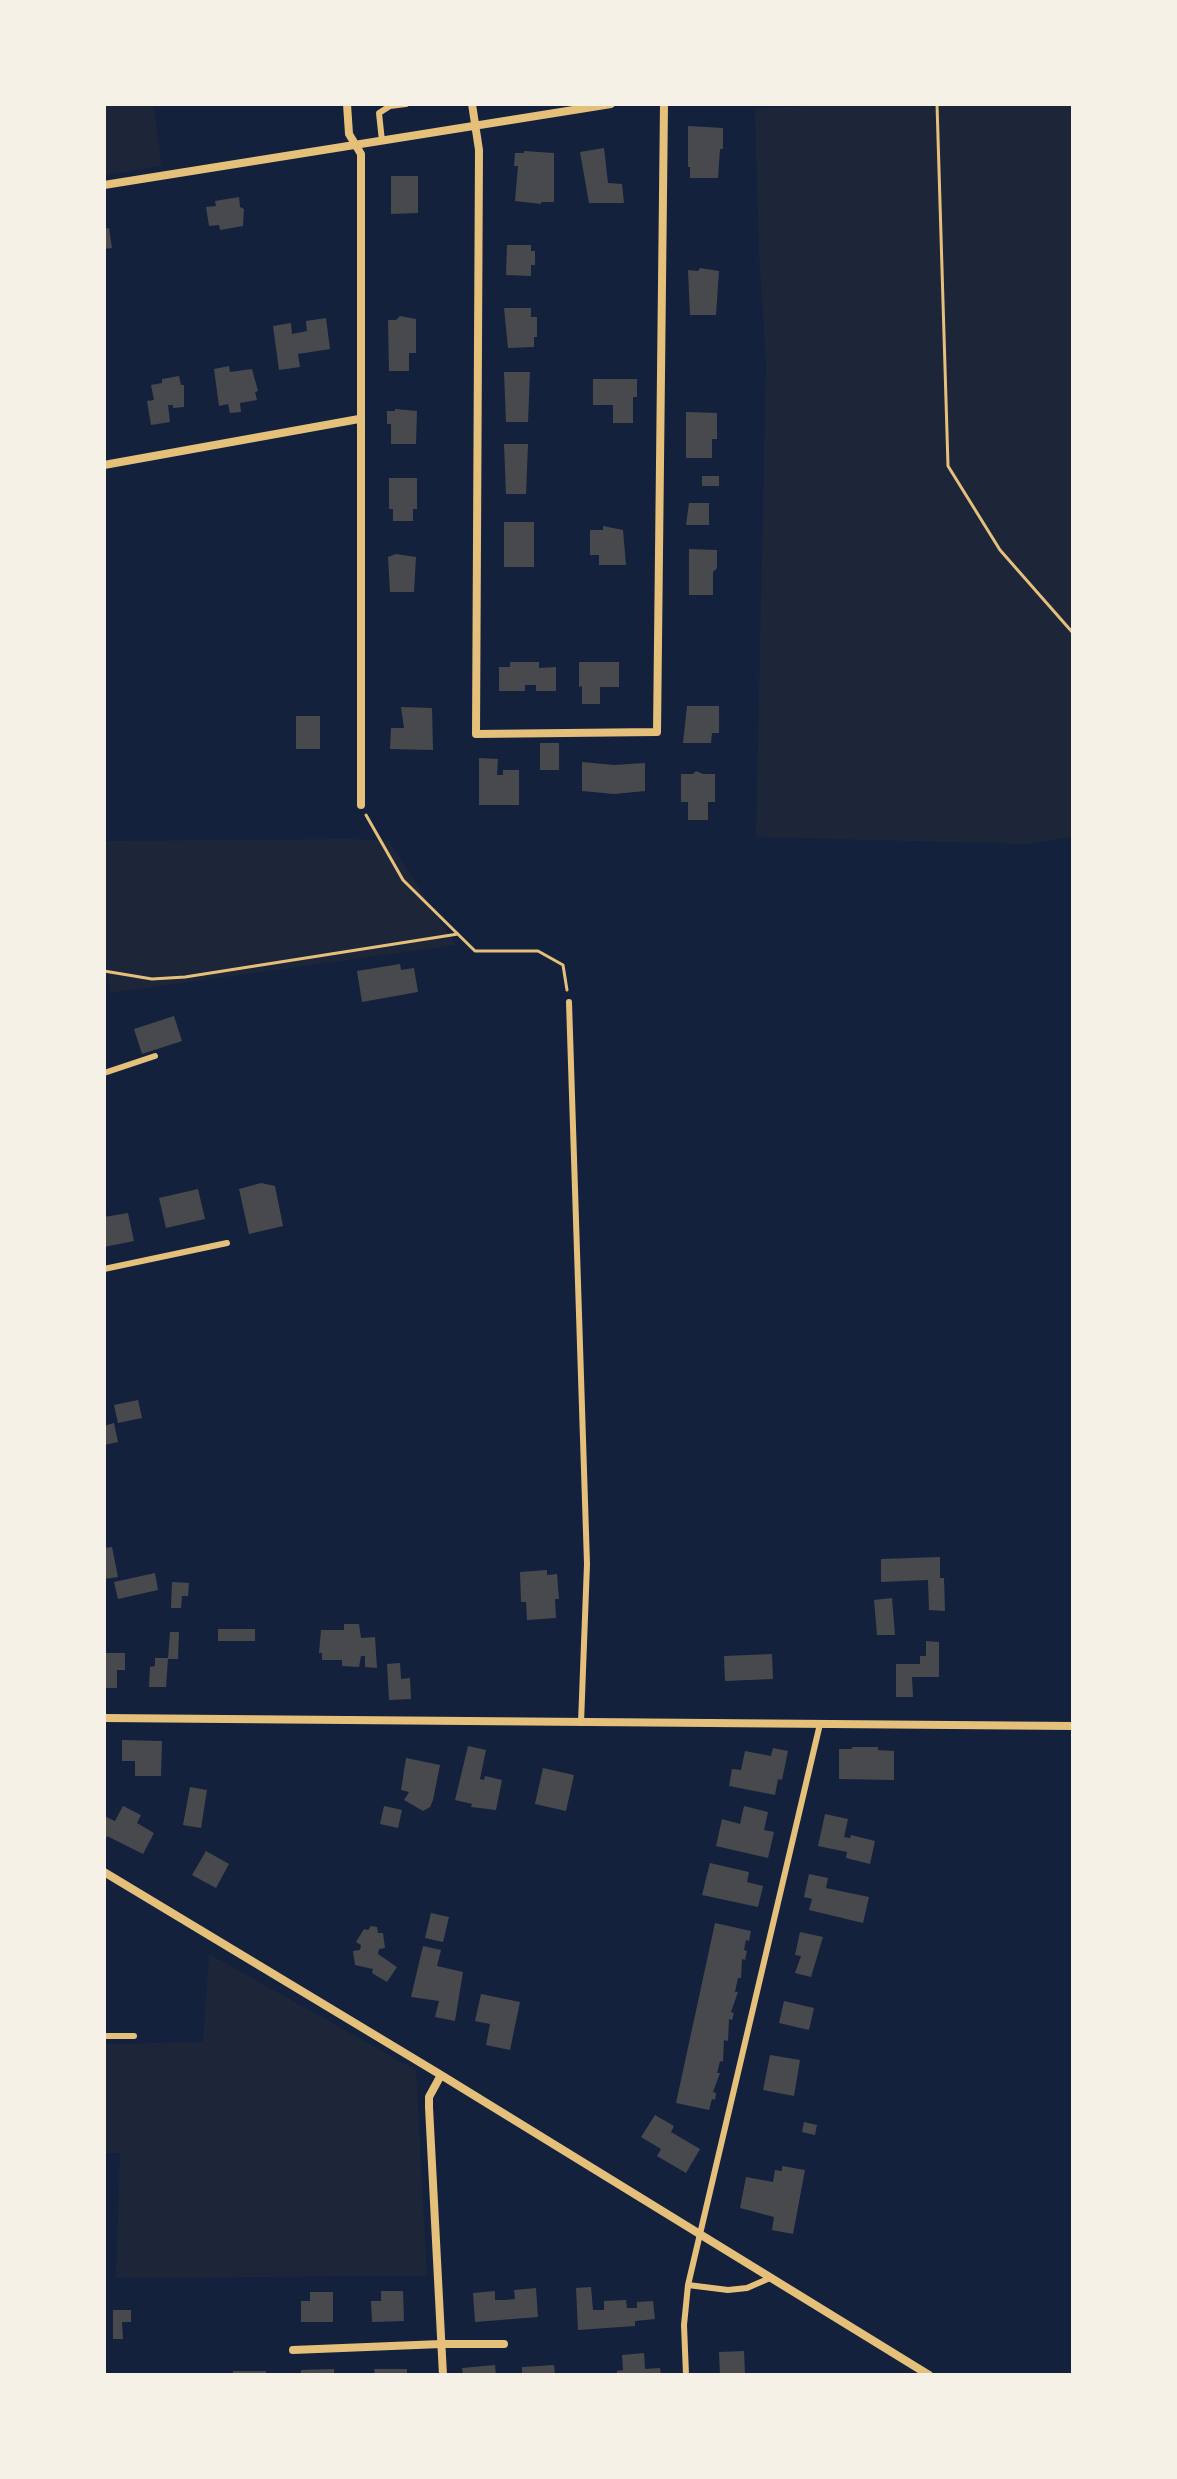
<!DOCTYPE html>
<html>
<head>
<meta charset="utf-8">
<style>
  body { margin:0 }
  #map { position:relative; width:1177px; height:2479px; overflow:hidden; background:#14213d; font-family:Poppins,sans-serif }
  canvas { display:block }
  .frame { position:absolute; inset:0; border:106px solid #f6f1e7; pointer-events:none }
</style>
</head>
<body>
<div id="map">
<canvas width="1177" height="2479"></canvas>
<div class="frame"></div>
</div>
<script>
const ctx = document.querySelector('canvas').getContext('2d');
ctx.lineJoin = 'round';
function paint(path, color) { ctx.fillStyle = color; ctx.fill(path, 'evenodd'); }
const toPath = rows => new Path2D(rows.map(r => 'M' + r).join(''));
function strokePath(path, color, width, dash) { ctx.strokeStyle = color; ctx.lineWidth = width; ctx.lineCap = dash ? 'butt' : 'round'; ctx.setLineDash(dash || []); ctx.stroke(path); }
const green = toPath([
  [104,104,153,104,162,166,104,175],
  [871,104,1073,104,1073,837,1027,844,756,837,766,365,759,252,755,108],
  [349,839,389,841,456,945,110,993,104,943,104,841],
  [209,1954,416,2070,427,2276,116,2278,120,2153,104,2153,104,2044,203,2042]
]);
const building = toPath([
  [688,126,723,128,723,149,720,149,718,178,690,178,690,167,688,167],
  [604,148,608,183,622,184,624,203,589,203,580,152],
  [524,151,554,153,554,202,541,202,541,204,515,201,518,166,514,166,515,153,524,153],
  [391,176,418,176,418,213,391,214],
  [239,197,240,207,244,209,243,226,220,230,219,225,209,226,206,207,216,206,215,201],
  [109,228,112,248,104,249,104,229],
  [507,245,531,245,531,251,535,251,535,265,531,265,531,276,506,275],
  [700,268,719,271,716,315,690,315,688,270,698,271],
  [504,308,531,308,531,317,537,317,537,337,534,337,534,347,508,348],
  [400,316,416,319,416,353,409,353,409,371,389,371,388,320,396,320],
  [326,318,330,349,298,354,300,367,279,370,273,326,291,323,292,334,307,331,306,321],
  [229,366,230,372,252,369,258,391,255,392,257,400,240,403,241,412,230,413,228,404,219,406,214,369],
  [504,372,530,372,528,422,506,422],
  [179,376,181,385,184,385,184,407,173,408,173,405,168,405,170,422,151,425,147,401,154,400,151,385,162,383,162,379],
  [593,379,637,379,637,397,633,397,633,423,613,423,613,405,593,405],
  [395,409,417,411,416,444,391,444,391,424,387,424,387,411,395,411],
  [686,412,717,413,717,439,712,439,712,458,686,458],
  [504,444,528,444,526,494,506,494],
  [702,476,719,476,719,486,702,486],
  [389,478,417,478,417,509,413,509,413,521,393,521,393,509,389,509],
  [689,503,709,503,709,525,686,525],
  [504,522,534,522,534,567,504,567],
  [603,526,623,530,626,565,599,565,599,555,590,555,590,530,603,530],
  [689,549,717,550,717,568,713,572,713,595,689,595],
  [396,554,416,557,414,592,390,592,388,557],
  [510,662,539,662,539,668,556,667,556,691,536,691,536,685,525,685,525,691,499,691,499,667,510,667],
  [579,662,619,662,619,687,600,687,600,704,582,704,582,686,579,687],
  [687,706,719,706,719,733,712,733,711,743,683,743],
  [401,707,432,708,433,750,390,749,391,728,404,728],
  [296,716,320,716,320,749,296,749],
  [540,743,559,743,559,770,540,770],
  [479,758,498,759,497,775,503,775,503,770,519,770,519,805,479,805],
  [582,762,614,765,645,763,645,791,614,794,582,791],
  [696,771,703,774,715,774,715,802,708,802,708,820,688,820,688,802,681,802,681,774,693,774],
  [400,964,401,970,414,968,418,992,362,1002,357,971],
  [174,1016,182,1041,142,1054,134,1029],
  [261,1183,275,1186,283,1226,249,1234,239,1189],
  [198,1189,205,1219,166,1228,159,1198],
  [128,1213,134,1241,104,1247,104,1217],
  [138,1400,142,1418,118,1423,114,1405],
  [114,1423,118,1442,104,1445,104,1426],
  [112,1547,118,1577,104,1579,104,1548],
  [940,1557,940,1578,944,1578,945,1611,929,1610,928,1580,881,1582,881,1559],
  [547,1570,547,1575,557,1574,559,1599,555,1599,556,1618,527,1620,526,1602,521,1602,520,1572],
  [155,1573,158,1590,118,1599,114,1582],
  [172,1582,189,1583,188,1596,182,1596,181,1608,171,1608],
  [892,1598,895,1635,877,1635,874,1600],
  [344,1624,359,1624,361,1638,375,1637,377,1668,365,1667,365,1656,361,1656,359,1667,342,1666,342,1660,322,1660,322,1653,319,1653,321,1630,344,1630],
  [218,1629,255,1629,255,1641,218,1641],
  [170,1632,179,1632,178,1659,168,1659,166,1687,149,1687,150,1667,155,1666,155,1658,168,1658],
  [926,1641,939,1642,939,1677,912,1677,913,1697,896,1697,896,1664,920,1664,920,1656,926,1656],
  [104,1653,125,1653,125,1670,117,1670,117,1688,104,1688],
  [772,1654,773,1679,725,1681,724,1656],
  [400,1663,401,1679,410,1678,411,1699,389,1700,387,1664],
  [122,1740,162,1741,161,1776,135,1776,135,1761,122,1761],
  [468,1746,486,1750,480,1779,484,1780,485,1776,502,1780,496,1810,471,1807,472,1804,455,1800],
  [852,1747,878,1747,878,1750,894,1751,894,1780,839,1779,839,1749,852,1749],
  [773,1748,788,1751,782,1780,778,1779,775,1795,729,1786,732,1769,741,1770,745,1751,771,1756],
  [406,1758,440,1765,433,1800,430,1807,423,1811,404,1800,409,1792,401,1790],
  [543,1768,574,1775,566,1811,535,1804],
  [190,1787,207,1790,201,1828,183,1825],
  [123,1806,141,1815,137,1823,154,1833,143,1854,107,1836,104,1843,104,1816,115,1821],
  [384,1806,402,1810,398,1828,380,1824],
  [744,1806,768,1812,764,1830,774,1832,768,1858,716,1846,722,1819,740,1824],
  [825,1814,848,1819,844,1837,850,1838,851,1835,875,1841,870,1864,846,1858,847,1852,818,1846],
  [206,1851,229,1864,216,1888,192,1875],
  [710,1863,749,1872,747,1882,763,1886,758,1907,702,1895],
  [809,1874,828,1878,826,1888,869,1897,863,1923,809,1910,812,1899,804,1897],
  [431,1913,449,1917,443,1942,425,1938],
  [715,1923,751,1931,749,1941,746,1940,744,1950,747,1951,745,1960,742,1959,741,1978,738,1978,735,1992,738,1992,731,2012,734,2013,732,2020,729,2019,728,2041,724,2040,723,2062,720,2061,717,2073,720,2073,713,2092,716,2093,715,2100,712,2099,709,2110,676,2103],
  [371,1926,377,1927,378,1933,383,1933,385,1948,379,1949,378,1954,397,1967,387,1982,372,1973,373,1969,355,1965,353,1951,360,1950,361,1945,356,1942,364,1929,368,1930],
  [800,1932,823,1937,811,1977,795,1973,801,1956,795,1955],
  [423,1946,441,1950,437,1966,463,1972,455,2021,435,2017,439,2001,411,1997],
  [481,1994,520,2002,510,2050,486,2045,490,2024,475,2021],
  [784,2001,814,2008,809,2030,779,2023],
  [770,2055,800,2060,794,2096,763,2090],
  [655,2115,674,2126,671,2132,700,2149,686,2173,657,2156,661,2149,641,2137],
  [804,2122,817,2125,815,2135,802,2132],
  [782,2166,805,2170,793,2234,772,2230,774,2217,740,2208,746,2177,773,2182,775,2170,782,2171],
  [591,2287,593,2310,604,2310,604,2301,626,2300,627,2308,637,2308,637,2302,653,2301,655,2319,635,2321,635,2326,578,2330,576,2288],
  [536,2288,538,2317,475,2322,473,2293,495,2291,495,2300,505,2300,515,2299,514,2290],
  [381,2291,403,2291,404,2321,372,2322,371,2301,381,2301],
  [310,2292,333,2292,333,2322,301,2322,301,2301,310,2301],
  [113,2310,131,2310,131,2322,122,2322,123,2339,113,2339],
  [744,2351,745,2375,720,2375,719,2352],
  [644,2353,645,2369,660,2368,661,2375,617,2375,617,2371,623,2370,622,2355],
  [495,2365,496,2375,463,2375,462,2368],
  [554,2365,555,2375,522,2375,522,2367],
  [334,2369,334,2375,301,2375,301,2370],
  [374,2369,407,2369,407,2375,375,2375],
  [233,2371,266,2371,266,2375,233,2375]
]);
const path = toPath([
  [937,104,948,466,1000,550,1073,633],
  [366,815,403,880,475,951,538,951,563,965,567,990],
  [104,971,152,979,185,977,458,934]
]);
const service = toPath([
  [382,141,379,113,390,106,406,104],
  [569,1002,587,1564,581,1723],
  [104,1073,155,1056],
  [104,1269,227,1243],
  [104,2036,134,2036],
  [688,2285,728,2290,747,2288,770,2278],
  [686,2375,684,2325,688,2285,820,1724]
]);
const minor = toPath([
  [347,104,349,134,361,154,361,805],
  [472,104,479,150,476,734,657,732,664,104],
  [104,185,611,104],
  [104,465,359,419],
  [104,1718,1073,1726],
  [104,1872,441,2075,929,2375],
  [441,2075,429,2097,429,2107,443,2375],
  [293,2350,441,2344,504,2344]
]);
paint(green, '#1d2539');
paint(building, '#48494c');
strokePath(path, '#e5c07b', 3);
strokePath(service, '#e5c07b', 6);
strokePath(minor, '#e5c07b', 8);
</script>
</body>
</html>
